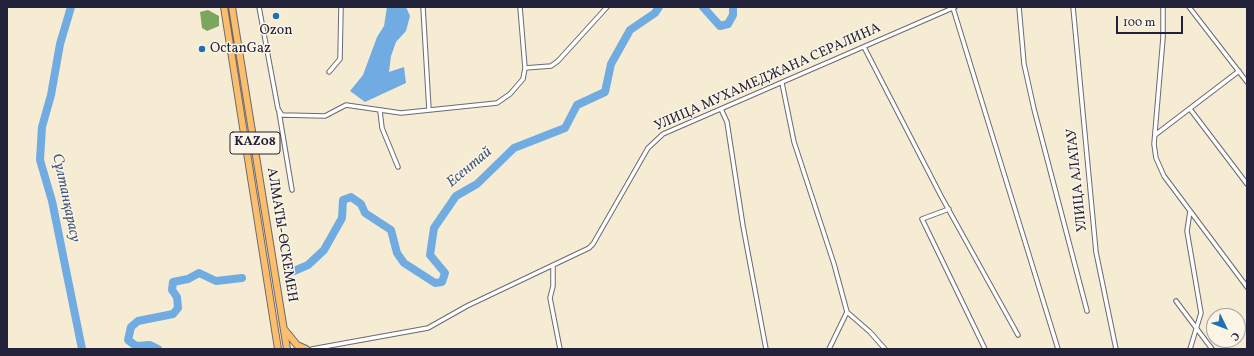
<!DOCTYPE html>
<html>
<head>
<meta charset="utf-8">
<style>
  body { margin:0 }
  #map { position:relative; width:1254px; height:356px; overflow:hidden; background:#f5ecd3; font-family:Vollkorn,serif }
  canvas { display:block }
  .frame { position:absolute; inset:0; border:8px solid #22223b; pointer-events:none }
  .north { position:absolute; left:1206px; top:308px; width:40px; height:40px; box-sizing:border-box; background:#fcf5e5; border:1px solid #a5a1a1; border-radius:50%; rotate:133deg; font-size:11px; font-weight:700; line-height:16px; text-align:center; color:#22223b }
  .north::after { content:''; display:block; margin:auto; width:14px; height:18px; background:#1f6fb2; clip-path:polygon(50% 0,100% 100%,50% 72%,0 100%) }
  .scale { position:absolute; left:1116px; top:16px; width:67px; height:18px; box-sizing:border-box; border:2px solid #22223b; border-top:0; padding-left:5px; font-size:12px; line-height:14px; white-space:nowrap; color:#22223b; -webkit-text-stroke:3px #fcf5e5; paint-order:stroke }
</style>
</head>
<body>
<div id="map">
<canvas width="1254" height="356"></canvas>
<div class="frame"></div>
<div class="north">С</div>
<div class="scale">100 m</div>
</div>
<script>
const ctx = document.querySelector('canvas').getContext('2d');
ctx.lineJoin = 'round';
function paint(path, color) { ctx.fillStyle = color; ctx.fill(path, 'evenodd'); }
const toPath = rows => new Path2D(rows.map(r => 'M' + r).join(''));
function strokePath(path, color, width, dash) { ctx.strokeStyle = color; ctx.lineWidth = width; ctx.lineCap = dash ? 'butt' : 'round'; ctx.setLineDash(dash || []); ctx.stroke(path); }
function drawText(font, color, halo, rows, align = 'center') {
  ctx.font = font + ' Vollkorn,serif'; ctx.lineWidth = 3; ctx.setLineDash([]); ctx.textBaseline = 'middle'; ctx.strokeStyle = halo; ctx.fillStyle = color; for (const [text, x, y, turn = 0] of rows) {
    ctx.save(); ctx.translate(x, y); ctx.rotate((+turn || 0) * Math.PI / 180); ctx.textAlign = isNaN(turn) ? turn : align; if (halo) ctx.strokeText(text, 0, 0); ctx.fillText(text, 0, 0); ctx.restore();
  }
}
const forest = toPath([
  [208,10,219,16,219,26,207,31,202,28,200,12]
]);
const water = toPath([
  [387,7,406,7,410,16,406,31,396,42,391,56,389,72,404,67,406,83,365,102,350,91,363,75,377,37,384,26]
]);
const river = toPath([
  [71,7,60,44,51,95,42,127,40,160,52,201,82,349],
  [703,7,720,26,728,24,733,15,733,7],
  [294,271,308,265,324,250,342,218,343,200,351,197,361,204,365,213,391,230,397,253,404,263,435,283,442,282,445,273,430,255,434,228,456,196,477,184,514,148,565,128,577,105,605,92,611,64,630,30,655,13,659,7],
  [158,349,150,345,136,346,128,340,131,327,138,321,173,314,178,308,177,297,172,290,173,282,188,279,199,273,216,281,242,278]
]);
const street = toPath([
  [259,7,278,109,282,115,325,116,346,105,401,113,497,103,510,94,523,79,525,68,520,7],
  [423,7,429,110],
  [1019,7,1024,64,1034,109,1087,311],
  [1073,7,1096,252,1116,349],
  [1163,7,1163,38,1154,144,1156,158,1164,176,1247,287],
  [1189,7,1247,82],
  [953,8,1058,349],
  [864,47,941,196,1018,335],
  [525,68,551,66,558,61,607,7],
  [329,72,340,59,341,7],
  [782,83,794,142,834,264,847,312,829,349],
  [721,109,727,122,743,226,766,349],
  [1190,109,1247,184],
  [380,111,382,128,398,167],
  [279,112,292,190],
  [1155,135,1239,71],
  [949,209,922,219,985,349],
  [553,265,553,286,550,298,560,349],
  [1176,301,1212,349],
  [847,312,870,332,885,349],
  [312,349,428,328,467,306,589,248,593,244,648,148,663,134,955,7],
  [1190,349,1201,313,1187,231,1190,211]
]);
const highway = toPath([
  [224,7,278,349],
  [232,7,287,349],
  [284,329,297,345,306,349]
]);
const markers = [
  [276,16,4,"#1f6fb2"],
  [202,49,4,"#1f6fb2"]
];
const shields = [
  [255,143,50]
];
const shieldNames = [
  ["KAZ08",255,143]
];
const poiNames = [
  ["Ozon",276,31],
  ["OctanGaz",210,49,"left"]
];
const streetNames = [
  ["УЛИЦА МУХАМЕДЖАНА СЕРАЛИНА",768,78,-24],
  ["УЛИЦА АЛАТАУ",1078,180,-96],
  ["АЛМАТЫ-ӨСКЕМЕН",281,235,81]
];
const waterNames = [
  ["Есентай",470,168,-40],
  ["Сұлтанқарасу",65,198,78]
];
paint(forest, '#7ca65e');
paint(water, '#70ace1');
strokePath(river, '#70ace1', 8);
strokePath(street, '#6c6970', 5.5);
strokePath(highway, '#6c6970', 8);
strokePath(street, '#fff', 3.5);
strokePath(highway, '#fabe6d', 6);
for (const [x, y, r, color] of markers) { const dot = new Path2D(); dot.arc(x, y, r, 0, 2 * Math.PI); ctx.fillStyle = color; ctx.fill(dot); strokePath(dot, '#fcf5e5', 1.5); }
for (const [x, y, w] of shields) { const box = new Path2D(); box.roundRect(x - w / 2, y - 11, w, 22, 3); ctx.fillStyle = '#fcf5e5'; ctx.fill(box); strokePath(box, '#22223b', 1); }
drawText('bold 13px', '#22223b', null, shieldNames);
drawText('14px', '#22223b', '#fcf5e5', poiNames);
drawText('14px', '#22223b', '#fcf5e5', streetNames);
drawText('italic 15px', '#41597d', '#fcf5e5', waterNames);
</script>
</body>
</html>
